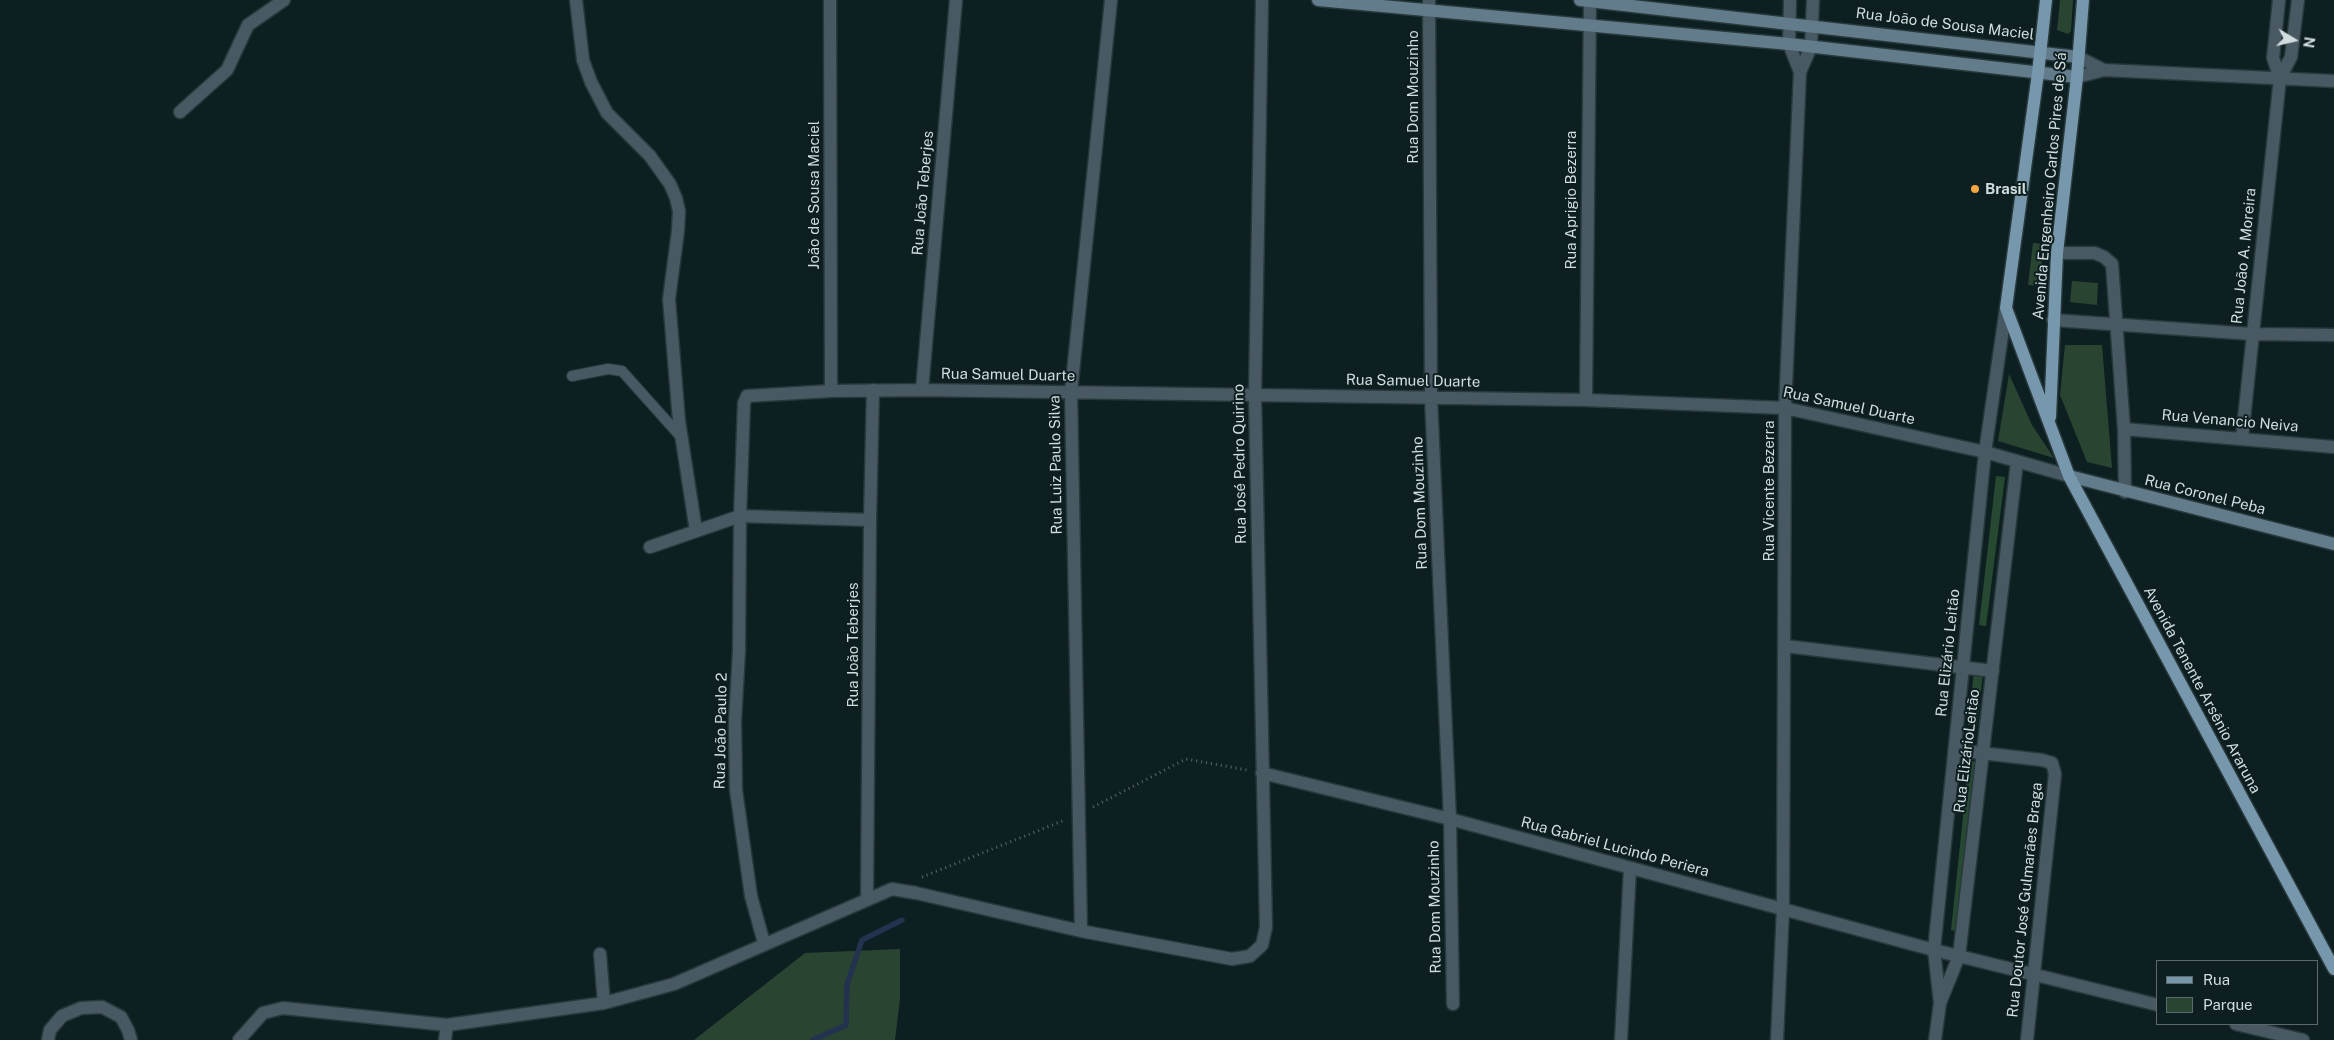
<!DOCTYPE html>
<html>
<head>
<meta charset="utf-8">
<style>
  body { margin:0 }
  #map { position:relative; width:2334px; height:1040px; overflow:hidden; background:#0d1f21; font-family:"Public Sans",sans-serif }
  canvas { display:block }
  .legend { position:absolute; left:2156px; top:960px; width:162px; height:65px; box-sizing:border-box; background:#0d1f21; border:1px solid #5b6b6d; margin:0; padding:6px 9px; list-style:none; font-size:15px; color:#d1dcde }
  .legend li { display:flex; align-items:center; gap:10px; height:25px }
  .legend b { width:25px; border:1px solid #5b6b6d }
  .north { position:absolute; left:2269px; top:15px; width:50px; height:50px; -webkit-text-stroke:4px #0d1f21; paint-order:stroke; rotate:99deg; font-size:14px; font-weight:700; line-height:20px; text-align:center; color:#d1dcde }
  .north::after { content:''; display:block; margin:auto; width:18px; height:22px; background:#d1dcde; clip-path:polygon(50% 0,100% 100%,50% 72%,0 100%) }
</style>
</head>
<body>
<div id="map">
<canvas width="2334" height="1040"></canvas>
<ul class="legend">
<li><b style="height:6px;background:#7697ac"></b>Rua</li>
<li><b style="height:14px;background:#294431"></b>Parque</li>
</ul>
<div class="north">N</div>
</div>
<script>
const ctx = document.querySelector('canvas').getContext('2d');
ctx.lineJoin = 'round';
function paint(path, color) { ctx.fillStyle = color; ctx.fill(path, 'evenodd'); }
const toPath = rows => new Path2D(rows.map(r => 'M' + r).join(''));
function strokePath(path, color, width, dash) { ctx.strokeStyle = color; ctx.lineWidth = width; ctx.lineCap = dash ? 'butt' : 'round'; ctx.setLineDash(dash || []); ctx.stroke(path); }
function drawText(font, color, halo, rows, align = 'center') {
  ctx.font = font + ' "Public Sans",sans-serif'; ctx.lineWidth = 4; ctx.setLineDash([]); ctx.textBaseline = 'middle'; ctx.strokeStyle = halo; ctx.fillStyle = color; for (const [text, x, y, turn = 0] of rows) {
    ctx.save(); ctx.translate(x, y); ctx.rotate((+turn || 0) * Math.PI / 180); ctx.textAlign = isNaN(turn) ? turn : align; if (halo) ctx.strokeText(text, 0, 0); ctx.fillText(text, 0, 0); ctx.restore();
  }
}
const green = toPath([
  [2060,0,2073,0,2071,31,2068,34,2057,30],
  [2033,243,2044,244,2039,286,2028,285],
  [2072,281,2098,283,2097,305,2070,302],
  [2065,345,2102,345,2112,468,2087,462,2060,395],
  [2009,374,2032,425,2054,458,1998,441],
  [900,949,900,999,895,1040,694,1040,805,953]
]);
const forest = toPath([
  [1996,476,2005,477,1986,626,1979,625],
  [1974,672,1983,673,1977,726,1968,725],
  [1969,760,1976,762,1959,932,1951,930]
]);
const stream = toPath([
  [813,1040,846,1025,847,985,862,940,902,920]
]);
const path = toPath([
  [1093,807,1186,759,1247,770],
  [922,877,1065,820]
]);
const lane = toPath([
  [572,376,608,369,622,371,681,437]
]);
const street = toPath([
  [576,0,583,60,591,82,607,113,650,156,670,184,676,198,679,211,678,231,669,299,679,421,696,531],
  [830,0,831,391],
  [1429,0,1431,398,1450,819,1453,1004],
  [1790,0,1789,44,1800,72],
  [2279,0,2273,58,2280,78],
  [2078,57,2104,70],
  [2077,77,2104,70,2334,81],
  [180,112,227,70,248,25,284,0],
  [2057,253,2095,253,2104,257,2112,264,2124,429,2125,492],
  [2053,320,2252,334,2334,335],
  [922,390,956,0],
  [1586,400,1590,0],
  [2124,429,2334,447],
  [2242,438,2280,78,2291,57,2298,0],
  [650,547,740,516,870,520],
  [1785,646,1993,671],
  [1955,750,2042,760,2052,763,2055,774,2027,1040],
  [1262,773,1450,819,1934,950,2158,1005],
  [867,900,870,520,873,390],
  [1081,931,1071,392,1111,0],
  [764,943,751,896,736,790,735,721,739,651,740,516,744,403,747,396,831,391,922,390,1586,400,1785,408,1985,452,2069,476],
  [600,954,604,1003],
  [1940,1003,1934,950,1985,452,2006,308],
  [2236,1024,2303,1040],
  [48,1040,50,1030,62,1016,81,1008,102,1007,121,1017,128,1030,131,1040],
  [239,1040,263,1013,283,1008,447,1025],
  [445,1040,447,1025,604,1003,674,984,892,889,916,893,1081,931,1232,959,1250,956,1262,945,1266,927,1255,395,1262,0],
  [1621,1040,1630,868],
  [1777,1040,1783,909,1785,408,1800,72,1811,47,1813,0],
  [1935,1040,1940,1003,1959,956,2017,462]
]);
const secondary = toPath([
  [1318,0,1789,44,2077,77],
  [1580,0,2078,57],
  [2069,476,2334,544]
]);
const primary = toPath([
  [2046,0,2038,73,2006,308,2069,476,2334,969],
  [2050,417,2057,253,2077,77,2083,0]
]);
const markers = [
  [1975,189,5,"#f1a63f"]
];
const streetNames = [
  ["Rua João de Sousa Maciel",1945,24,7],
  ["Rua Dom Mouzinho",1413,97,-90],
  ["Avenida Engenheiro Carlos Pires de Sá",2050,186,-85],
  ["Rua João Teberjes",923,193,-85],
  ["João de Sousa Maciel",814,195,-90],
  ["Rua Aprigio Bezerra",1571,200,-90],
  ["Rua João A. Moreira",2244,256,-84],
  ["Rua Samuel Duarte",1008,375,1],
  ["Rua Samuel Duarte",1413,381,1],
  ["Rua Samuel Duarte",1849,406,12],
  ["Rua Venancio Neiva",2230,421,5],
  ["Rua José Pedro Quirino",1240,464,-91],
  ["Rua Luiz Paulo Silva",1056,465,-91],
  ["Rua Vicente Bezerra",1769,491,-90],
  ["Rua Coronel Peba",2205,495,14],
  ["Rua Dom Mouzinho",1420,503,-92],
  ["Rua João Teberjes",853,645,-90],
  ["Rua Elizário Leitão",1948,653,-84],
  ["Avenida Tenente Arsênio Araruna",2202,690,62],
  ["Rua João Paulo 2",721,731,-89],
  ["Rua ElizárioLeitão",1967,751,-83],
  ["Rua Gabriel Lucindo Periera",1615,847,15],
  ["Rua Doutor José Gulmarães Braga",2025,900,-84],
  ["Rua Dom Mouzinho",1435,907,-91]
];
const poiNames = [
  ["Brasil",1985,189]
];
paint(green, '#294431');
paint(forest, '#274932');
strokePath(stream, '#23324f', 5.5);
strokePath(lane, '#28393b', 12);
strokePath(street, '#28393b', 15);
strokePath(secondary, '#28393b', 15);
strokePath(primary, '#28393b', 15);
strokePath(path, '#59696b', 3, [1, 4]);
strokePath(lane, '#495963', 10);
strokePath(street, '#495963', 12);
strokePath(secondary, '#627c8c', 12);
strokePath(primary, '#7697ac', 12);
for (const [x, y, r, color] of markers) { const dot = new Path2D(); dot.arc(x, y, r, 0, 2 * Math.PI); ctx.fillStyle = color; ctx.fill(dot); strokePath(dot, '#0d1f21', 2); }
drawText('15px', '#d1dcde', '#0d1f21', streetNames);
drawText('bold 15px', '#d1dcde', '#0d1f21', poiNames, 'left');
</script>
</body>
</html>
